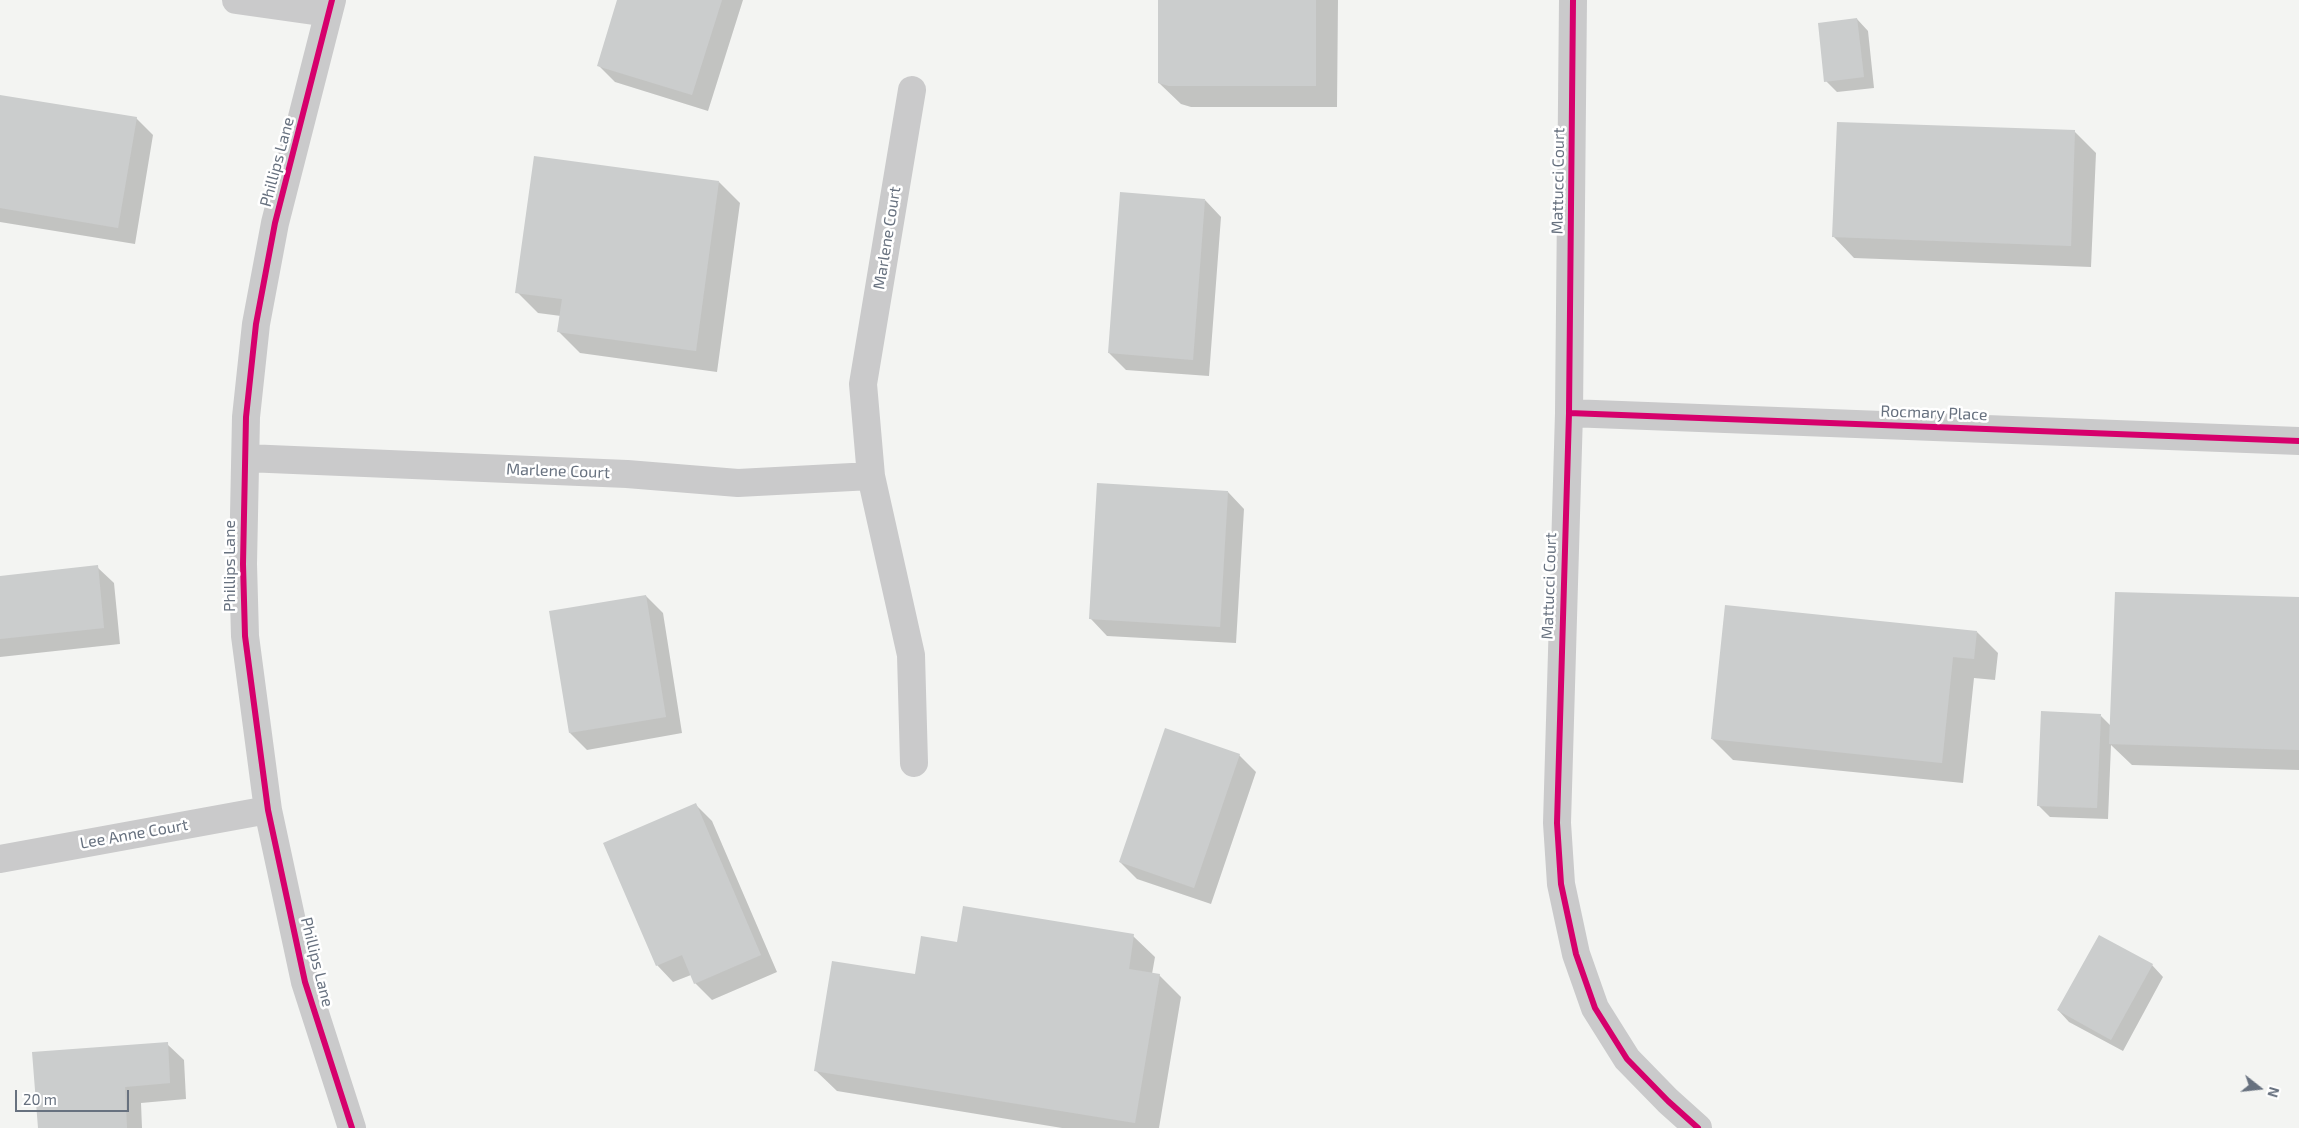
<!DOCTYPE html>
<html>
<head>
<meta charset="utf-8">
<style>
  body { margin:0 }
  #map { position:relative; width:2299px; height:1128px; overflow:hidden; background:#f3f4f2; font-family:"Exo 2",sans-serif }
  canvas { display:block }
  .north { position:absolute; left:2234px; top:1063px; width:50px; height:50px; -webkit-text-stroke:4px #fff; paint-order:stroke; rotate:106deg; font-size:14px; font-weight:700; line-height:20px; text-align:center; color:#67717f }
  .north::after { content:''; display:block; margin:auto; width:18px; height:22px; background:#67717f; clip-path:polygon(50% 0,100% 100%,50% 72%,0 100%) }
  .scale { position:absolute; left:15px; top:1090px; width:114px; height:22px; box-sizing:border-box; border:2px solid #67717f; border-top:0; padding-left:6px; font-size:15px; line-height:18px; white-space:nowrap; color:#67717f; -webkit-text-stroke:4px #fff; paint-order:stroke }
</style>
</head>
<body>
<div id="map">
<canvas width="2299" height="1128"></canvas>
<div class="north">N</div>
<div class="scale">20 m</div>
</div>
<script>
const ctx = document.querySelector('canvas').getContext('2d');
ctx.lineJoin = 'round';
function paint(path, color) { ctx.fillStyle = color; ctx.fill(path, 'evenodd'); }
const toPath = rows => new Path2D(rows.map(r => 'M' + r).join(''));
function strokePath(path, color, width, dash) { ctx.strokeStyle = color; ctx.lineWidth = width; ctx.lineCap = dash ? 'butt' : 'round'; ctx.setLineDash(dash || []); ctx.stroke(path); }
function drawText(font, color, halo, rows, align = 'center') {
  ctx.font = font + ' "Exo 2",sans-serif'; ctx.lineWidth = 5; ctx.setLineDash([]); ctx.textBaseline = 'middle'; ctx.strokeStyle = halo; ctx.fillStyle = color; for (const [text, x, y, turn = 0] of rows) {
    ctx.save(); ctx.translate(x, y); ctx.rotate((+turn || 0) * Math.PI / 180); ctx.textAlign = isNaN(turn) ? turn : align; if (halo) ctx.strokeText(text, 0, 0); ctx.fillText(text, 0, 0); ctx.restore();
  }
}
const shadow = toPath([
  [619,0,743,0,708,111,615,82,598,65],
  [1159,0,1338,0,1337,107,1191,107,1181,104,1159,83],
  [1857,19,1868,31,1874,88,1837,92,1826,81],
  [0,96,136,118,153,135,135,244,0,222],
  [2074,131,2096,153,2091,267,1854,258,1833,236],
  [719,182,740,203,717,372,580,353,559,332,561,316,538,313,517,292],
  [1205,200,1221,217,1209,376,1126,370,1109,353],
  [1228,492,1244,509,1236,643,1107,636,1091,619],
  [97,567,114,583,120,644,0,657,0,577],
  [646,596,663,613,682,733,587,750,570,733,551,612],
  [2299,599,2299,770,2132,765,2111,745,2108,819,2050,817,2038,805,2101,716,2111,726],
  [1977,632,1998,653,1995,680,1974,678,1963,783,1733,760,1712,739],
  [1239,755,1256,772,1211,904,1137,879,1120,862],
  [696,805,712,821,777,972,712,1000,695,983,691,975,673,982,657,965],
  [1133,936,1155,957,1152,974,1159,975,1181,997,1159,1128,1062,1128,837,1091,815,1070,916,975],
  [2152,965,2163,977,2123,1051,2069,1022,2058,1010],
  [167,1044,184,1060,186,1099,141,1103,142,1128,39,1128]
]);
const building = toPath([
  [617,0,722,0,692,95,597,66],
  [1158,0,1316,0,1316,86,1169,86,1158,83],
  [1857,18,1864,77,1824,82,1818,23],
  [0,95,137,117,118,228,0,208],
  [1837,122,2075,130,2071,246,1832,237],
  [534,156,719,181,696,351,557,332,562,299,515,293],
  [1120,192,1205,199,1193,360,1108,353],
  [1097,483,1228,491,1220,627,1089,619],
  [98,565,104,628,0,639,0,576],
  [2115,592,2299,597,2299,750,2109,744],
  [646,595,666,717,569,733,549,611],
  [1725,605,1977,631,1974,659,1953,657,1942,763,1711,739],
  [2041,711,2101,714,2097,808,2037,806],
  [1165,728,1240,754,1194,888,1119,862],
  [696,803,761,955,694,984,682,955,656,966,603,843],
  [963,906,1134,934,1129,969,1160,974,1135,1123,814,1071,832,961,915,974,921,936,957,942],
  [2099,935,2153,964,2111,1040,2057,1010],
  [168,1042,170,1083,125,1087,127,1128,38,1128,32,1052]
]);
const minor = toPath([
  [236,0,328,13],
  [332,0,275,223,256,324,246,417,243,564,245,636,268,810,305,982,352,1128],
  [1573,0,1569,413,1557,823,1561,884,1576,954,1595,1008,1627,1059,1668,1101,1698,1128],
  [912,90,863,384,871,476,911,655,914,763],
  [1569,413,2299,441],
  [246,458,627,474,738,483,871,476],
  [0,859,268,810]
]);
const cycleway = toPath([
  [332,0,275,223,256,324,246,417,243,564,245,636,268,810,305,982,352,1128],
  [1573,0,1569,413,1557,823,1561,884,1576,954,1595,1008,1627,1059,1668,1101,1698,1128],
  [1569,413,2299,441]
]);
const streetNames = [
  ["Phillips Lane",277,162,-75],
  ["Mattucci Court",1558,181,-89],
  ["Marlene Court",887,238,-81],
  ["Rocmary Place",1934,413,2],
  ["Marlene Court",558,471,2],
  ["Phillips Lane",230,566,-90],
  ["Mattucci Court",1549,586,-88],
  ["Lee Anne Court",134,834,-10],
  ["Phillips Lane",317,962,76]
];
paint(shadow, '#0003');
paint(building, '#cbcdcd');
strokePath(minor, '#cacacb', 28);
strokePath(cycleway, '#d6006c', 6);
drawText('16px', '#67717f', '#fff', streetNames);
</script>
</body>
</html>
